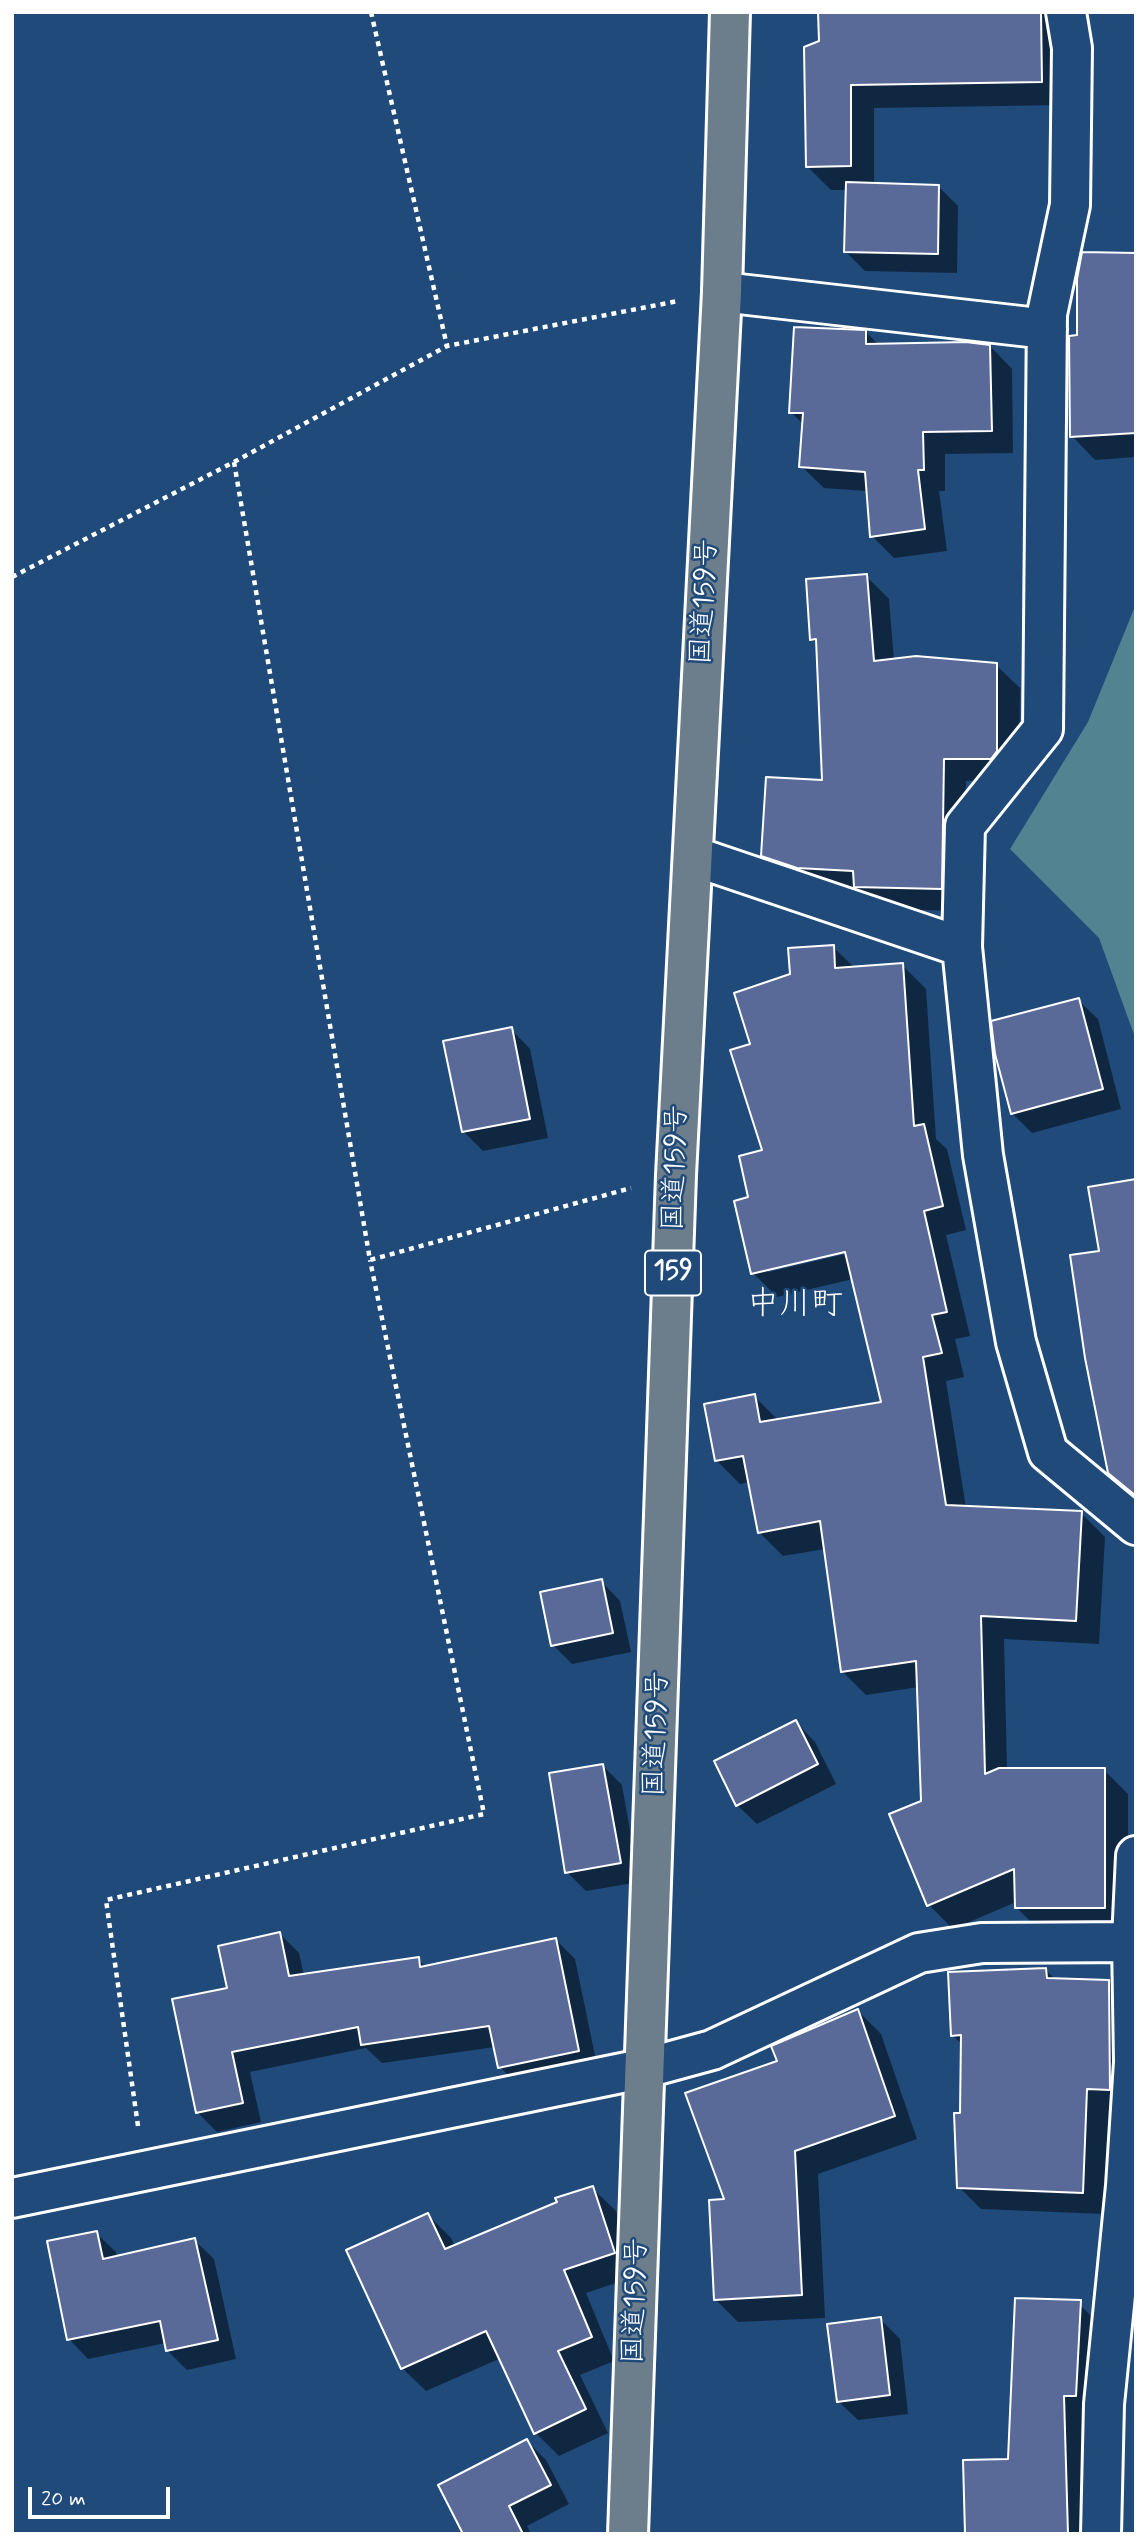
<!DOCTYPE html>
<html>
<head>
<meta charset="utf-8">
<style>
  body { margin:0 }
  #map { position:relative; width:1148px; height:2546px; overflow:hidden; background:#1f4a7a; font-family:Mynerve,sans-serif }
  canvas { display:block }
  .frame { position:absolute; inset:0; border:14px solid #fff; pointer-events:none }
  .scale { position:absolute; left:28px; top:2487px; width:142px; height:32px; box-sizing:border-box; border:4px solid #fff; border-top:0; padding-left:9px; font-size:21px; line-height:24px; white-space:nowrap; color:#fff; -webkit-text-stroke:5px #1f4a7a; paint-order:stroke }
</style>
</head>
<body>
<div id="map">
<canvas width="1148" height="2546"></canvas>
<div class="frame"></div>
<div class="scale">20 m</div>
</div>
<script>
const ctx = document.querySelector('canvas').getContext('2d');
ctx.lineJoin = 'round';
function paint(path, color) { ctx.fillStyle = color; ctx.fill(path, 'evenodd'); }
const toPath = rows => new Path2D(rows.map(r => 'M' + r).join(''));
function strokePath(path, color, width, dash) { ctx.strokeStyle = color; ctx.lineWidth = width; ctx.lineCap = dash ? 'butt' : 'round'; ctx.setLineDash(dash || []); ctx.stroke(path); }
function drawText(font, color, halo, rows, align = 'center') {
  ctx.font = font + ' Mynerve,"Klee One",sans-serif'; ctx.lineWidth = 5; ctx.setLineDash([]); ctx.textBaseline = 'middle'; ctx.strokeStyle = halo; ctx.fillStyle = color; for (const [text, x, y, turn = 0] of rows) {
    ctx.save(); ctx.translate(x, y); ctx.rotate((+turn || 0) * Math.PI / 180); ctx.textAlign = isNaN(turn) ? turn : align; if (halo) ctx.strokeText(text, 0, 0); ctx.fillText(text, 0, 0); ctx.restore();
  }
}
const green = toPath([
  [1136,604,1136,1040,1099,938,1010,849,1088,722]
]);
const shadow = toPath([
  [820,12,1063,12,1064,105,874,108,874,185,939,187,958,206,957,273,865,271,845,251,847,190,831,190,808,167,821,42],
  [1136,254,1136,457,1095,460,1072,436,1079,337],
  [866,332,879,345,990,346,1012,369,1013,453,945,454,945,491,939,491,947,551,894,558,872,536,866,491,824,488,801,466,804,425,791,412],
  [866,576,889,599,894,661,996,665,1020,688,1019,775,1014,781,966,781,964,911,878,909,860,892,821,890,786,879,763,855,824,782,818,645,812,639],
  [833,947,855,968,902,965,926,989,936,1139,947,1149,966,1230,946,1235,970,1336,955,1339,964,1377,946,1381,966,1508,1081,1513,1105,1537,1099,1644,1004,1639,1007,1770,1104,1770,1128,1794,1128,1855,1135,1922,1040,1931,1016,1907,1016,1902,953,1929,929,1905,919,1687,866,1695,842,1671,825,1549,783,1556,759,1532,750,1482,740,1484,716,1460,754,1396,779,1421,883,1403,853,1279,777,1297,753,1273,751,1199,764,1151,753,1045,792,976],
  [853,1248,854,1252,768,1272,768,1269],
  [1078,1000,1098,1019,1121,1109,1032,1133,1012,1113],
  [511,1029,530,1049,548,1138,483,1151,464,1132],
  [601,1581,620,1601,631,1652,572,1664,553,1645],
  [796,1722,815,1742,836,1784,757,1824,737,1805],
  [603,1766,622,1785,639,1882,586,1891,567,1872],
  [280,1934,299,1953,304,1976,418,1959,426,1967,556,1940,575,1959,598,2070,519,2086,500,2067,495,2047,382,2063,366,2048,250,2072,261,2122,217,2132,197,2112,229,1989],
  [1046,1970,1056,1980,1108,1981,1130,2003,1131,2111,1109,2110,1104,2214,981,2209,959,2187,963,2045,952,2035],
  [858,2011,881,2034,917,2139,818,2174,825,2318,738,2322,715,2299,726,2201,779,2062],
  [592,2188,616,2211,637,2276,586,2293,614,2361,580,2375,608,2433,559,2456,536,2433,499,2359,426,2391,402,2368,428,2215,451,2238,455,2246],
  [96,2233,116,2252,117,2258,194,2240,214,2259,236,2359,187,2370,168,2351,166,2343,88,2359,69,2339],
  [1077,2302,1100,2325,1089,2534,966,2534,1010,2461],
  [880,2319,900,2339,908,2414,858,2420,838,2401],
  [527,2441,546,2460,569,2504,527,2526,531,2534,465,2534]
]);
const building = toPath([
  [818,12,1041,12,1042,82,851,85,851,166,806,167,804,47,819,41,818,12],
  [846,182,939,185,938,254,844,252,846,182],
  [1082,252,1136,253,1136,433,1070,437,1069,336,1077,335,1077,279,1082,252],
  [794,327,866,330,866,344,966,342,990,345,992,431,923,432,924,470,918,470,925,529,870,537,865,472,799,467,803,413,789,413,794,327],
  [867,574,874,661,916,656,997,663,997,751,991,759,944,759,942,889,854,887,853,871,797,868,761,856,766,777,822,780,816,639,810,640,806,579,867,574],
  [834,945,835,968,903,963,914,1126,924,1124,943,1206,924,1211,947,1312,932,1315,942,1353,923,1357,946,1505,1082,1511,1076,1621,981,1616,985,1774,999,1768,1105,1768,1105,1908,1015,1908,1014,1869,927,1906,889,1814,921,1801,916,1661,841,1672,820,1521,758,1533,743,1456,715,1461,704,1404,755,1394,760,1422,881,1402,845,1252,751,1274,734,1201,748,1197,739,1156,762,1150,730,1050,750,1044,734,993,790,974,788,948,834,945],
  [1079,998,1103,1089,1011,1114,995,1054,991,1021,1079,998],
  [512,1027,530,1119,462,1132,443,1041,512,1027],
  [1136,1179,1136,1496,1108,1473,1085,1358,1070,1255,1099,1251,1088,1187,1136,1179],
  [602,1579,613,1633,551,1646,540,1592,602,1579],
  [796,1720,818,1764,736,1806,714,1761,796,1720],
  [603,1764,621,1863,565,1873,549,1773,603,1764],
  [280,1932,289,1976,419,1957,420,1967,556,1938,579,2051,498,2068,489,2026,361,2045,358,2027,232,2052,243,2103,196,2113,172,1999,227,1988,218,1946,280,1932],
  [1046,1968,1047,1978,1109,1980,1110,2090,1087,2089,1083,2193,957,2188,954,2113,960,2113,961,2035,951,2036,948,1972,1046,1968],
  [858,2009,895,2116,795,2151,802,2295,714,2300,709,2200,724,2199,685,2093,777,2061,771,2046,858,2009],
  [593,2186,615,2253,564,2270,592,2337,558,2351,586,2409,534,2434,486,2331,401,2369,346,2250,428,2213,445,2249,557,2202,555,2198,593,2186],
  [97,2231,103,2259,195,2238,218,2340,166,2351,160,2321,67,2340,47,2241,97,2231],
  [1015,2298,1081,2300,1076,2396,1064,2396,1068,2534,965,2534,963,2460,1008,2459,1015,2298],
  [881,2317,890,2395,837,2402,827,2324,881,2317],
  [527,2439,551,2485,509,2506,523,2534,463,2534,438,2485,527,2439]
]);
const path = toPath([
  [371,12,447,346],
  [234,462,447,346,678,301],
  [12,577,234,462,370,1260,631,1188],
  [138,2126,106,1900,484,1814,370,1260]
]);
const minor = toPath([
  [1066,12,1072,48,1070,205,1047,314,1043,729,965,826,962,947,983,1155,1016,1342,1048,1452,1136,1525],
  [722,292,1047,329],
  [693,856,962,947],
  [12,2198,646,2068,712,2050,919,1953,982,1943,1136,1942],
  [1101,2534,1104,2404,1126,2186,1134,2062,1132,1940,1136,1856]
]);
const trunk = toPath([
  [628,2534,676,1175,722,292,730,12]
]);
const shields = [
  [673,1273,56]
];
const shieldNames = [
  ["159",673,1273]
];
const streetNames = [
  ["国道159号",706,602,-87],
  ["国道159号",677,1168,-88],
  ["国道159号",658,1734,-88],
  ["国道159号",637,2301,-88]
];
const quarterNames = [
  ["中川町",795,1306]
];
paint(green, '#518490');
paint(shadow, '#0007');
paint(building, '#5a6a98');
strokePath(building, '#fff', 2);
strokePath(minor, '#fff', 44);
strokePath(trunk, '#fff', 44);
strokePath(path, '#fff', 4.5, [5, 5]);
strokePath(minor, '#1f4a7a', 38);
strokePath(trunk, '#6c7d8c', 38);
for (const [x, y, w] of shields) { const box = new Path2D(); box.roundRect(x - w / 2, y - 22.5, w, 45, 5); ctx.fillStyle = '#1f4a7a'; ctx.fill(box); strokePath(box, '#fff', 2); }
drawText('bold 26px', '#fff', null, shieldNames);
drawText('28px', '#fff', '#1f4a7a', streetNames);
drawText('32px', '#fff', '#1f4a7a', quarterNames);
</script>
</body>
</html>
